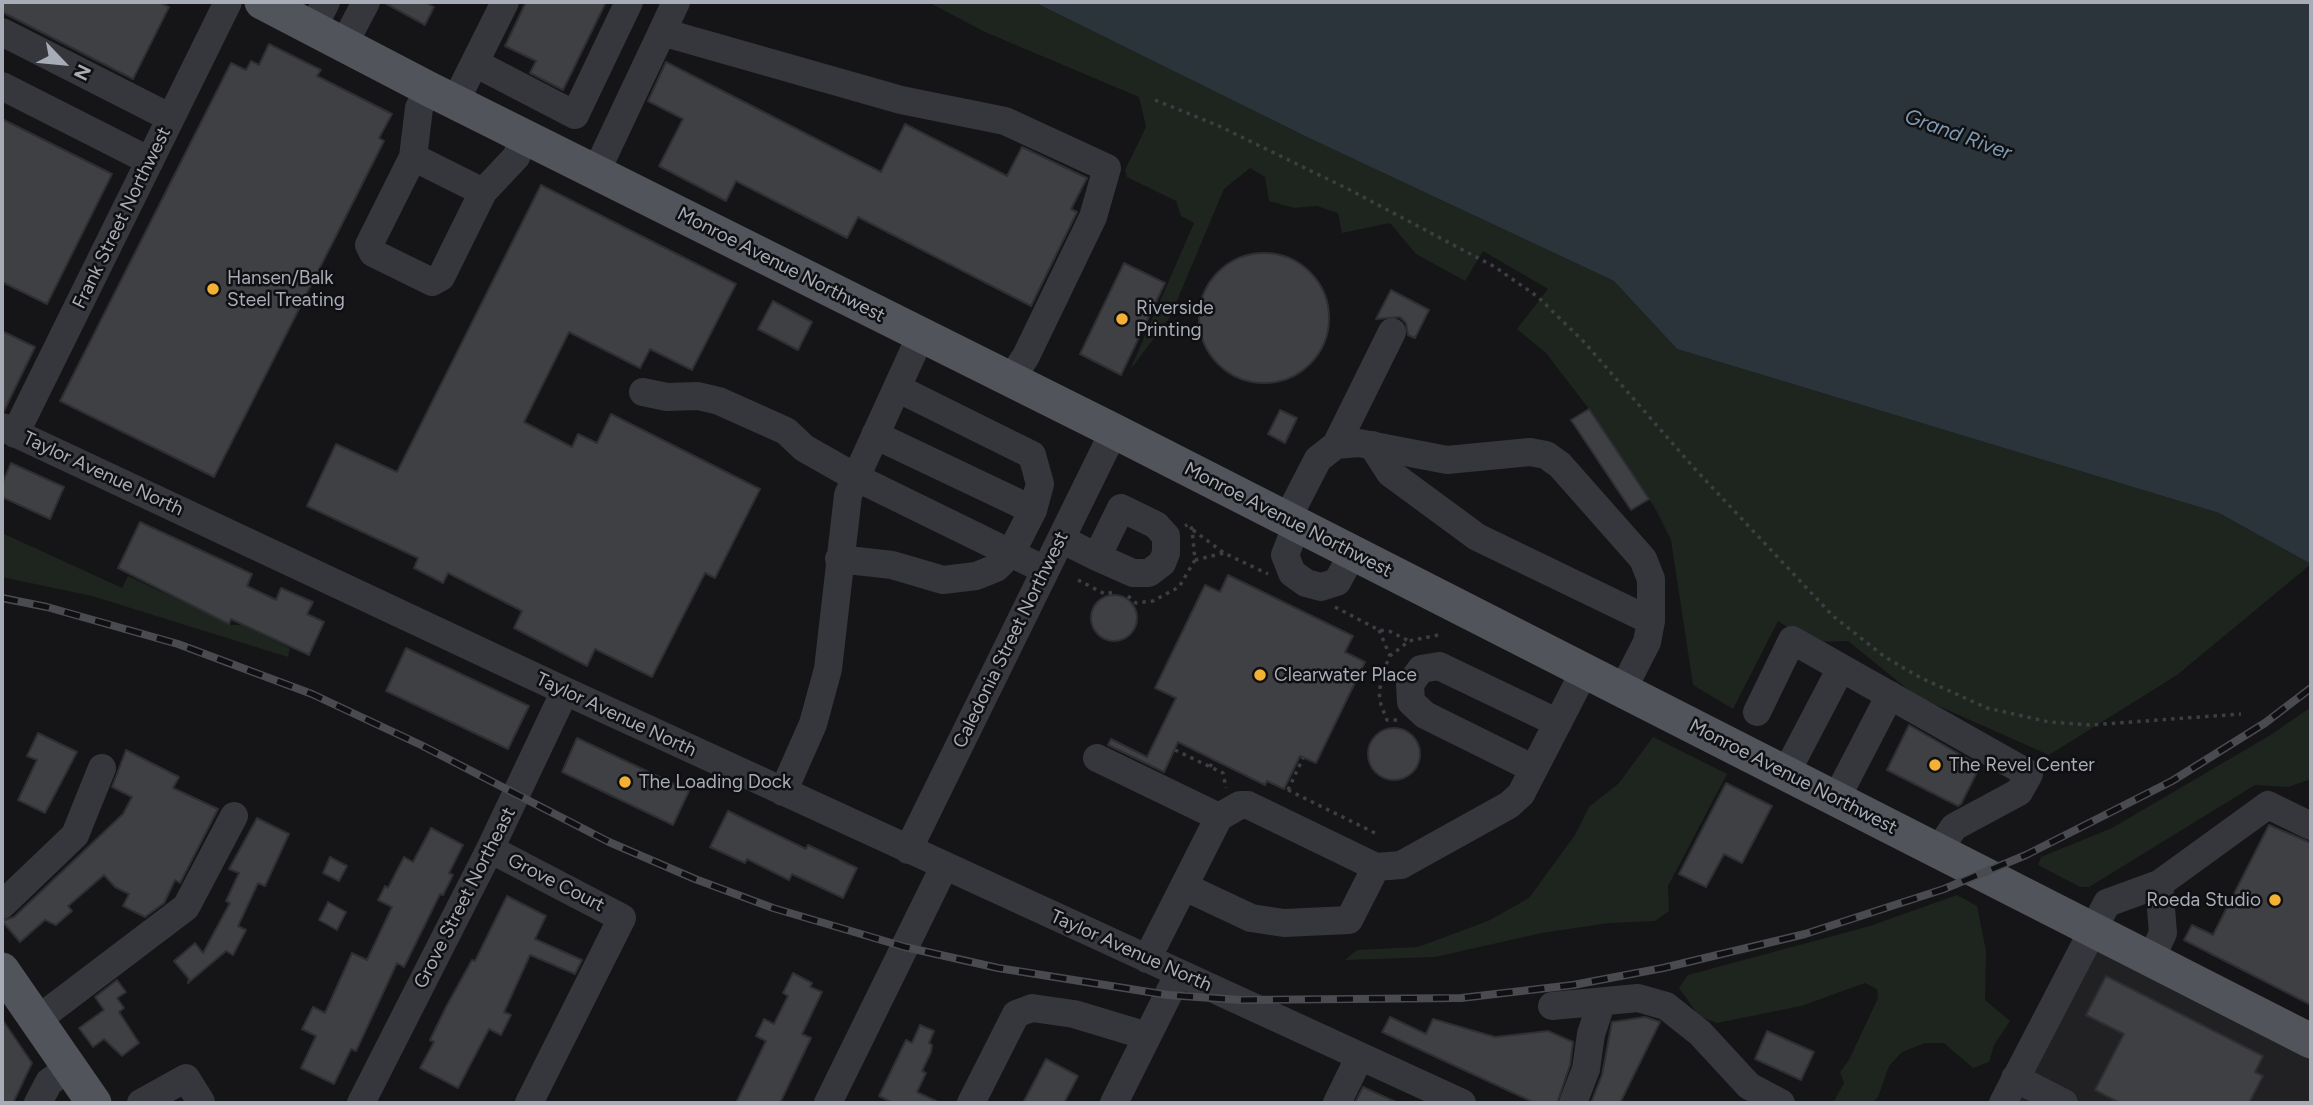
<!DOCTYPE html>
<html>
<head>
<meta charset="utf-8">
<style>
  body { margin:0 }
  #map { position:relative; width:2313px; height:1105px; overflow:hidden; background:#151517; font-family:Figtree,sans-serif }
  canvas { display:block }
  .frame { position:absolute; inset:0; border:4px solid #a7acb7; pointer-events:none }
  .north { position:absolute; left:28px; top:28px; width:70px; height:70px; -webkit-text-stroke:5px #101012; paint-order:stroke; rotate:116deg; font-size:19px; font-weight:700; line-height:28px; text-align:center; color:#a7acb7 }
  .north::after { content:''; display:block; margin:auto; width:24px; height:32px; background:#a7acb7; clip-path:polygon(50% 0,100% 100%,50% 72%,0 100%) }
</style>
</head>
<body>
<div id="map">
<canvas width="2313" height="1105"></canvas>
<div class="frame"></div>
<div class="north">N</div>
</div>
<script>
const ctx = document.querySelector('canvas').getContext('2d');
ctx.lineJoin = 'round';
function paint(path, color) { ctx.fillStyle = color; ctx.fill(path, 'evenodd'); }
const toPath = rows => new Path2D(rows.map(r => 'M' + r).join(''));
function strokePath(path, color, width, dash) { ctx.strokeStyle = color; ctx.lineWidth = width; ctx.lineCap = dash ? 'butt' : 'round'; ctx.setLineDash(dash || []); ctx.stroke(path); }
function drawText(font, color, halo, rows, align = 'center') {
  ctx.font = font + ' Figtree,sans-serif'; ctx.lineWidth = 5; ctx.setLineDash([]); ctx.textBaseline = 'middle'; ctx.strokeStyle = halo; ctx.fillStyle = color; for (const [text, x, y, turn = 0] of rows) {
    ctx.save(); ctx.translate(x, y); ctx.rotate((+turn || 0) * Math.PI / 180); ctx.textAlign = isNaN(turn) ? turn : align; if (halo) ctx.strokeText(text, 0, 0); ctx.fillText(text, 0, 0); ctx.restore();
  }
}
const built = toPath([
  [2097,946,2311,1057,2311,1103,2017,1103]
]);
const green = toPath([
  [928,2,1034,2,1309,138,1614,281,1677,349,2219,513,2311,564,2177,675,2049,755,1916,696,1848,641,1810,642,1778,621,1733,709,1693,685,1671,540,1656,510,1589,409,1546,353,1517,329,1548,289,1483,251,1465,281,1416,254,1390,223,1342,233,1338,213,1317,206,1294,208,1269,201,1265,177,1250,168,1224,189,1170,317,1130,370,1194,223,1181,216,1176,201,1127,177,1125,170,1146,127,1139,97,985,32],
  [2,533,122,588,128,576,231,625,242,625,290,648,288,657,92,596,2,577],
  [2311,707,2311,779,2288,787,2255,785,2089,887,2080,887,2038,865,2041,857,2112,828,2269,736],
  [1653,737,1727,774,1668,886,1669,911,1655,921,1609,923,1542,933,1435,957,1345,960,1357,950,1418,947,1488,921,1529,898,1575,835,1589,807,1619,783],
  [1957,895,1977,906,1986,951,1985,1000,2010,1021,1994,1045,1989,1062,1973,1068,1944,1043,1925,1043,1902,1052,1889,1066,1878,1097,1872,1103,1833,1103,1844,1083,1840,1072,1849,1060,1878,998,1877,989,1865,983,1801,1006,1717,1023,1699,1016,1679,988,1688,975,1870,926]
]);
const water = toPath([
  [1034,2,2311,2,2311,564,2219,513,1677,349,1614,281,1309,138]
]);
const building = toPath([
  [2,2,159,2,169,7,133,79,2,12,2,2],
  [383,2,425,2,434,7,425,25,383,2],
  [526,2,606,2,563,90,530,73,536,61,505,46,526,2],
  [269,44,321,70,317,76,392,114,379,138,384,141,214,477,60,401,231,63,246,70,251,61,259,65,269,44],
  [666,62,881,172,905,124,1007,176,1022,147,1087,178,1071,209,1077,212,1031,306,858,217,847,238,736,181,726,201,659,166,683,119,648,101,666,62],
  [2,119,112,174,47,304,2,282,2,119],
  [541,185,736,284,692,370,650,349,640,368,569,332,524,422,572,447,578,434,597,443,611,414,760,489,715,578,705,573,652,677,595,649,587,666,514,628,522,611,448,573,443,583,414,568,418,558,307,506,336,444,397,472,541,185],
  '1199 318a65 65 0 1 1 130 0a65 65 0 1 1-130 0Z',
  [1124,263,1165,283,1121,375,1080,354,1124,263],
  [1391,290,1429,310,1415,338,1408,335,1406,323,1400,317,1376,319,1391,290],
  [773,301,812,322,798,350,758,329,773,301],
  [2,331,35,347,4,411,2,411,2,331],
  [1589,409,1649,499,1631,510,1571,420,1589,409],
  [1280,410,1297,418,1285,443,1268,434,1280,410],
  [11,463,64,487,50,519,2,497,2,484,11,463],
  [140,522,252,574,247,586,276,600,281,588,313,602,307,614,324,622,309,655,231,619,229,624,118,568,140,522],
  [1228,575,1353,636,1345,652,1365,662,1316,763,1300,756,1284,789,1267,781,1265,785,1178,742,1164,772,1108,745,1111,739,1147,757,1176,698,1155,688,1205,585,1220,592,1228,575],
  '1091 618a23 23 0 1 1 46 0a23 23 0 1 1-46 0Z',
  [406,648,529,706,508,749,386,691,406,648],
  [1909,725,1980,766,1961,804,1958,806,1887,770,1909,725],
  '1368 754a26 26 0 1 1 52 0a26 26 0 1 1-52 0Z',
  [38,733,77,752,45,813,18,800,37,760,27,756,38,733],
  [577,738,689,791,673,825,562,772,577,738],
  [126,750,179,777,173,788,218,809,180,883,175,880,164,903,145,917,123,906,129,894,115,887,104,875,68,906,72,911,56,925,45,920,20,942,2,921,14,917,123,814,132,797,112,787,126,750],
  [1726,783,1772,806,1742,863,1724,854,1706,887,1679,874,1726,783],
  [728,811,806,849,808,845,857,868,843,898,792,874,789,880,747,859,745,863,710,847,728,811],
  [257,818,289,834,265,886,258,883,238,926,246,930,233,955,226,951,188,983,189,979,174,961,195,943,203,953,230,903,226,901,239,873,229,869,257,818],
  [2269,825,2311,843,2311,1005,2184,940,2192,925,2213,935,2269,825],
  [431,828,463,845,449,873,453,875,443,895,440,894,404,967,397,963,356,1051,351,1049,334,1084,301,1068,316,1036,302,1029,313,1007,325,1013,352,953,367,960,392,907,378,900,385,886,388,888,404,857,413,862,431,828],
  [330,857,347,866,339,881,323,873,330,857],
  [507,896,546,916,535,939,582,960,575,974,530,955,504,1012,511,1015,501,1035,489,1029,458,1088,420,1068,434,1042,430,1040,446,1007,472,960,475,961,507,896],
  [328,902,346,912,337,930,319,920,328,902],
  [793,973,812,983,810,987,822,992,802,1034,811,1038,780,1103,736,1103,766,1041,756,1036,764,1019,774,1024,788,996,783,993,793,973],
  [2106,976,2263,1056,2255,1072,2263,1076,2249,1103,2120,1103,2095,1090,2124,1034,2086,1015,2106,976],
  [117,980,126,992,117,998,124,1008,119,1012,139,1043,122,1056,104,1039,93,1047,79,1028,104,1010,95,997,117,980],
  [1390,1017,1426,1034,1433,1019,1495,1037,1548,1031,1573,1042,1570,1065,1557,1103,1535,1103,1382,1032,1390,1017],
  [1645,1017,1660,1022,1620,1103,1591,1103,1602,1075,1612,1022,1645,1017],
  [2,1019,32,1063,13,1103,2,1103,2,1019],
  [920,1025,934,1031,929,1043,932,1045,931,1052,922,1071,926,1073,917,1092,940,1103,893,1103,879,1096,906,1040,912,1043,920,1025],
  [1767,1031,1814,1052,1801,1080,1755,1059,1767,1031],
  [1046,1059,1078,1076,1064,1103,1023,1103,1046,1059],
  [1363,1087,1398,1103,1355,1103,1363,1087]
]);
const path = toPath([
  [1155,100,1219,126,1348,189,1495,267,1538,297,1584,342,1694,468,1833,616,1885,657,1921,678,1987,708,2049,722,2090,725,2241,714],
  [1193,530,1224,553,1268,574],
  [1195,560,1224,553],
  [1078,580,1105,594,1114,592],
  [1128,596,1136,603,1153,601,1179,587,1195,560,1192,529,1189,524,1185,526],
  [1335,607,1379,630,1389,631,1409,641],
  [1379,630,1390,656],
  [1397,720,1387,720,1381,705,1379,692,1385,667,1390,656,1409,641,1438,635],
  [1175,750,1223,773,1226,788],
  [1210,767,1214,759],
  [1288,790,1379,835],
  [1288,790,1303,758]
]);
const minor = toPath([
  [676,2,662,32,901,100,1005,121,1107,168,1093,217,1026,356,1011,379],
  [313,28,326,2],
  [2,32,171,118],
  [344,44,366,2],
  [475,63,575,115,629,2],
  [2,86,150,161],
  [429,89,419,108,413,157,483,192,516,157,525,137],
  [455,102,505,2],
  [413,157,369,245,373,253,432,282,441,277,483,192],
  [596,172,662,32],
  [643,392,667,397,698,396,719,401,786,431,804,448,855,477,1045,570],
  [2,427,565,691,1462,1103],
  [15,434,228,2],
  [875,435,1033,510],
  [1336,445,1392,332],
  [1372,445,1390,473,1477,537,1651,621],
  [1287,519,1318,459,1336,445,1359,443,1447,460,1530,452,1546,455,1560,465,1643,559,1651,579,1651,621,1647,642,1623,689],
  [1297,524,1285,555,1292,573,1306,583,1321,587,1337,582,1353,553],
  [1061,539,1097,557,1121,508,1156,525,1166,536,1166,553,1162,563,1149,573,1133,573,1097,557],
  [839,559,892,565,943,580,976,576,996,568,1011,553,1033,510,1040,484,1032,455,897,388],
  [1757,712,1792,640,2029,774,2019,792,1954,827,1938,851],
  [1097,758,1219,817],
  [1534,769,1425,715,1411,702,1410,684,1421,669,1439,666,1558,723],
  [1786,773,1841,668],
  [783,792,813,724,828,669,848,495,921,335],
  [1836,799,1890,695],
  [490,849,622,918,529,1103],
  [908,850,1114,431],
  [1185,887,1251,918,1284,923,1349,920,1376,867],
  [2,905,75,835,102,768],
  [1147,959,1219,817,1240,805,1248,805,1376,867,1401,865,1509,805,1521,794,1585,670],
  [2151,959,2163,933,2159,884,2268,805,2311,826],
  [1552,1006,1638,998,1666,1006,1700,1033,1749,1086,1781,1103],
  [37,1020,186,907,234,816],
  [2015,1078,2064,1103],
  [38,1103,49,1082,70,1067],
  [141,1103,186,1078,201,1102],
  [361,1103,490,849,565,691],
  [828,1103,944,867],
  [971,1103,1016,1014,1032,1008,1074,1014,1147,1036],
  [1114,1103,1179,973],
  [1337,1103,1360,1056],
  [1573,1103,1586,1069,1591,1034,1601,1004],
  [2003,1103,2107,903,2159,884]
]);
const major = toPath([
  [262,2,429,89,1114,431,2311,1041],
  [2,970,94,1103]
]);
const rail = toPath([
  [2,598,47,607,178,644,312,694,421,745,609,842,695,879,773,908,905,947,998,968,1168,995,1241,1000,1461,998,1573,985,1663,968,1805,934,1944,889,2026,855,2172,781,2265,723,2311,688]
]);
const markers = [
  [213,289,7,"#f2b133"],
  [1122,319,7,"#f2b133"],
  [1260,675,7,"#f2b133"],
  [1935,765,7,"#f2b133"],
  [625,782,7,"#f2b133"],
  [2275,900,7,"#f2b133"]
];
const streetNames = [
  ["Frank Street Northwest",122,218,-64],
  ["Monroe Avenue Northwest",781,265,27],
  ["Taylor Avenue North",103,474,25],
  ["Monroe Avenue Northwest",1288,520,27],
  ["Caledonia Street Northwest",1011,640,-64],
  ["Taylor Avenue North",616,715,25],
  ["Monroe Avenue Northwest",1793,777,27],
  ["Grove Court",556,883,27],
  ["Grove Street Northeast",465,898,-63],
  ["Taylor Avenue North",1131,951,24]
];
const poiNames = [
  ["Hansen/Balk",227,278],
  ["Steel Treating",227,300],
  ["Riverside",1136,308],
  ["Printing",1136,330],
  ["Clearwater Place",1274,675],
  ["The Revel Center",1949,765],
  ["The Loading Dock",639,782],
  ["Roeda Studio",2261,900,"right"]
];
const waterNames = [
  ["Grand River",1958,135,20]
];
paint(built, '#212124');
paint(green, '#1d251e');
paint(water, '#2b343b');
paint(building, '#3f4044');
strokePath(building, '#2f2f33', 2);
strokePath(path, '#3c3e43', 3.5, [3.5, 5]);
strokePath(minor, '#36373c', 28);
strokePath(major, '#52545b', 35);
strokePath(rail, '#494b51', 8);
strokePath(rail, '#101012', 5, [16]);
for (const [x, y, r, color] of markers) { const dot = new Path2D(); dot.arc(x, y, r, 0, 2 * Math.PI); ctx.fillStyle = color; ctx.fill(dot); strokePath(dot, '#101012', 2.5); }
drawText('19px', '#a7acb7', '#101012', streetNames);
drawText('19px', '#a7acb7', '#101012', poiNames, 'left');
drawText('italic 21px', '#7e9ab3', '#101012', waterNames);
</script>
</body>
</html>
